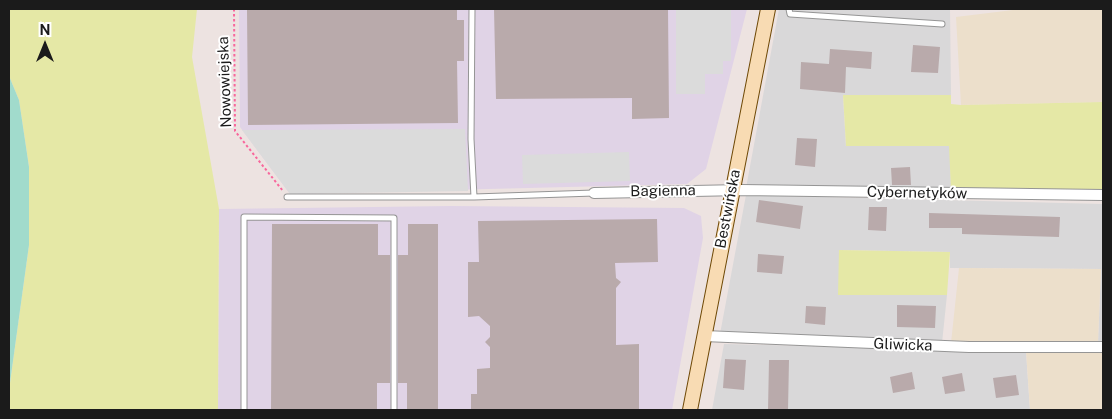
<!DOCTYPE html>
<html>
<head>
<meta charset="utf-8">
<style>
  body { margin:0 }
  #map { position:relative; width:1112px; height:419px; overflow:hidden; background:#ede3e1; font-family:"Public Sans",sans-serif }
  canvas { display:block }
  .frame { position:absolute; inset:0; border:10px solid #1b1b1b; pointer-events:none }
  .north { position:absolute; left:20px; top:20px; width:50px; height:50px; -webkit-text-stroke:4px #fff; paint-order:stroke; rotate:0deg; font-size:14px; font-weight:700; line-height:20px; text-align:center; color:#1b1b1b }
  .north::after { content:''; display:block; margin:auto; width:18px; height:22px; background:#1b1b1b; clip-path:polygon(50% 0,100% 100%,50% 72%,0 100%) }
</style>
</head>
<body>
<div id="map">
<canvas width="1112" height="419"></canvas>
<div class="frame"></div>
<div class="north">N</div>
</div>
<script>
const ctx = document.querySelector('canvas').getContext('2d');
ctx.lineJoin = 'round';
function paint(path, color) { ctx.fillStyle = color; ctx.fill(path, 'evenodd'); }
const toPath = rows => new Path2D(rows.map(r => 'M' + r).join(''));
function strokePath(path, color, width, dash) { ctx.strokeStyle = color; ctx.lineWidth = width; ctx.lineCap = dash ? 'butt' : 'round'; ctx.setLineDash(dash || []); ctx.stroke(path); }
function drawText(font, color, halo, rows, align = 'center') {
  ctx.font = font + ' "Public Sans",sans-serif'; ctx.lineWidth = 4; ctx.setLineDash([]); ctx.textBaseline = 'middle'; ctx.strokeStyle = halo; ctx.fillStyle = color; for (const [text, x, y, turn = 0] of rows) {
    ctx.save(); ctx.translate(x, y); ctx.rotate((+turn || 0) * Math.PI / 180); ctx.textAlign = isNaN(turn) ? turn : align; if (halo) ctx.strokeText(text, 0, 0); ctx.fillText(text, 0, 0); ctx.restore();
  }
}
const residential = toPath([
  [779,9,950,9,951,95,843,95,846,146,950,146,951,190,746,188],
  [746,195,1103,204,1103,341,1098,342,1101,269,950,268,950,252,839,250,839,294,947,295,942,343,720,334],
  [724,344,1026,351,1030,410,712,410]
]);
const industrial = toPath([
  [239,9,747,9,706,169,687,184,290,194,240,127],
  [451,206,684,208,701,216,703,238,672,410,218,410,219,209]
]);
const farmland = toPath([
  [1021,9,1103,9,1103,102,961,105,956,17],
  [959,268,1101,269,1098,342,951,343],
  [1103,350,1103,410,1030,410,1026,351]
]);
const grass = toPath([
  [9,9,197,9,192,57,219,209,218,410,9,410,9,390,29,245,29,167,19,100,9,76],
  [843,95,951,95,951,104,961,105,1103,102,1103,190,951,190,949,146,846,146],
  [839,250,950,252,947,295,838,295]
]);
const parking = toPath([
  [676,9,731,9,731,61,723,61,723,74,705,74,705,94,676,94],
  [465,129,468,191,290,194,242,130],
  [629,152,630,181,523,184,522,155]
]);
const water = toPath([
  [9,76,19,100,29,167,29,245,9,390]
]);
const building = toPath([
  [247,9,457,9,457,20,464,20,464,61,457,61,458,123,248,125],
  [494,9,668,9,669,118,632,119,632,98,496,99],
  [913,45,940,47,938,73,911,72],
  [830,49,872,52,871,69,846,67,845,93,800,89,801,62,829,64],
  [797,138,817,139,815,167,795,165],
  [910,167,911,185,892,185,891,168],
  [759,200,803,206,800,229,756,222],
  [869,207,887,207,886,231,868,230],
  [929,213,1060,217,1059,237,962,234,962,228,929,228],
  [657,219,658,262,615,263,616,278,621,282,616,288,616,345,639,344,639,410,471,410,471,394,477,394,477,369,490,368,490,347,485,342,490,337,490,326,479,316,468,317,468,262,479,262,478,221],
  [272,224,378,224,378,255,390,255,390,383,377,383,377,410,271,410],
  [408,224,438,224,438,410,407,410,407,383,398,383,398,255,408,255],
  [758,254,784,256,782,274,757,272],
  [897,305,936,306,935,328,897,327],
  [806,306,826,307,825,325,805,323],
  [725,359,746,360,744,390,723,388],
  [769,360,789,360,788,410,768,410],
  [912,372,915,389,893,393,890,377],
  [962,373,965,391,945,394,942,377],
  [1016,375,1019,395,996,398,993,378]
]);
const path = toPath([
  [234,9,235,131,283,191]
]);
const lane = toPath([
  [472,9,471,139,474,197],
  [789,9,790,14,942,24],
  [287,197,474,197,594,193],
  [244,410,244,217,394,218,394,410]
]);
const street = toPath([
  [594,193,742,190,1103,195],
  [704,336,969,347,1103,347]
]);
const secondary = toPath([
  [690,410,768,9]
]);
const streetNames = [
  ["Nowowiejska",225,82,-92],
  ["Bagienna",663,191,-1],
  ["Cybernetyków",917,193,1],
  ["Bestwińska",728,209,-79],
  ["Gliwicka",903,345,2]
];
paint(residential, '#d9d8d9');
paint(industrial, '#e0d3e6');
paint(farmland, '#ecdfcb');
paint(grass, '#e5e8a6');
paint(parking, '#dbdbdb');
paint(water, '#a1dbcc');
paint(building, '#b9aaab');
strokePath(lane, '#959595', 7);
strokePath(street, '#959595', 12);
strokePath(secondary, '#6f4906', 16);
strokePath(path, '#f8679c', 2, [2.5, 2.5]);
strokePath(lane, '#fff', 5);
strokePath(street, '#fff', 10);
strokePath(secondary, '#f8dbb3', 14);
drawText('15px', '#1b1b1b', '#fff', streetNames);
</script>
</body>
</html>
